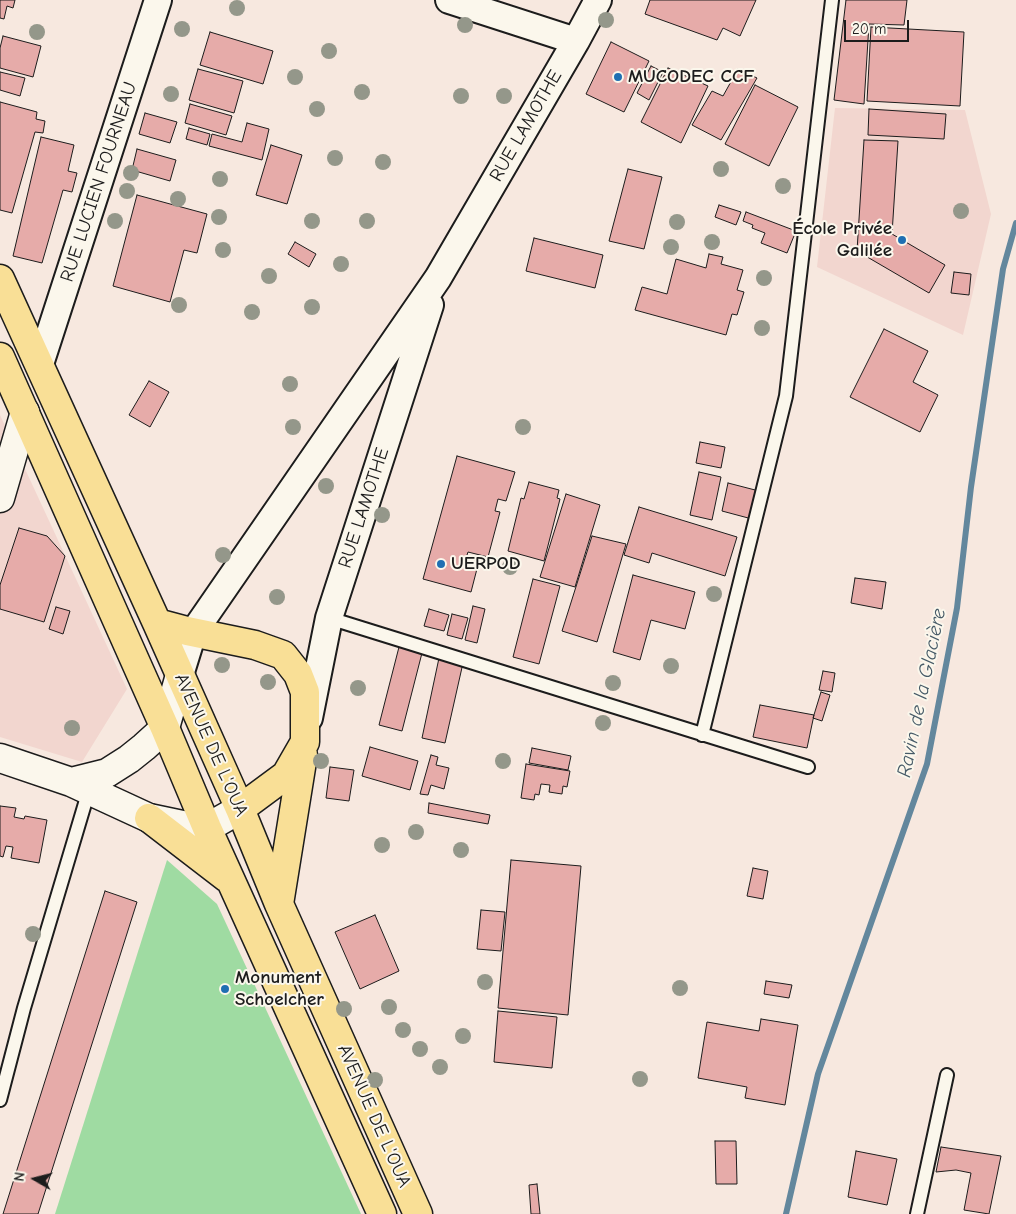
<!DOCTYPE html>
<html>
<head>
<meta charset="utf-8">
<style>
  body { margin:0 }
  #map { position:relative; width:1016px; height:1214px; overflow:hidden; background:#f7e8df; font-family:"Comic Neue",sans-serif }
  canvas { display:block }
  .north { position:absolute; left:10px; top:1154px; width:50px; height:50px; -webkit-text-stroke:4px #fbf7ec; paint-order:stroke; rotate:278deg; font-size:14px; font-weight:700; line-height:20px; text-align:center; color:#1c1c1c }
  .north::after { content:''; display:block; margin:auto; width:18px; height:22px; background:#1c1c1c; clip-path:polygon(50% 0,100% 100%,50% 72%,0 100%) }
  .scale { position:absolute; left:844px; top:20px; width:65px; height:22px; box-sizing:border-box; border:2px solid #1c1c1c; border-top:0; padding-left:6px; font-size:15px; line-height:18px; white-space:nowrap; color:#1c1c1c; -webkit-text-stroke:4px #fbf7ec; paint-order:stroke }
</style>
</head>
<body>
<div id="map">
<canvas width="1016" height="1214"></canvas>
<div class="north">N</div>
<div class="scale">20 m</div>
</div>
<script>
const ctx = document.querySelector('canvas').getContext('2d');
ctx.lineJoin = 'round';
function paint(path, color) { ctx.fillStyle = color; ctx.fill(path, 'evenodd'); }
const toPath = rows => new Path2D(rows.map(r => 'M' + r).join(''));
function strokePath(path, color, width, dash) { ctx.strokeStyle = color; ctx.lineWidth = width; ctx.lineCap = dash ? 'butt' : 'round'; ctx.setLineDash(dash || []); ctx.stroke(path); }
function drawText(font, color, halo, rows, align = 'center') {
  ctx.font = font + ' "Comic Neue",sans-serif'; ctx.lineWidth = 4; ctx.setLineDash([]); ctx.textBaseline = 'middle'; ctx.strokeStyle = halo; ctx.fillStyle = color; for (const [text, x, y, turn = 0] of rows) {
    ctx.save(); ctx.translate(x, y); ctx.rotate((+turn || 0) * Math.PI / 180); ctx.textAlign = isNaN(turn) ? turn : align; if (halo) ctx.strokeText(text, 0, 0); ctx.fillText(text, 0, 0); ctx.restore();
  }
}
const built = toPath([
  [835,108,965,110,991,214,963,335,817,267],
  [0,415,127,689,82,762,0,737]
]);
const green = toPath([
  [167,860,217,904,361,1214,55,1214]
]);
const stream = toPath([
  [786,1214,818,1074,927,764,957,608,971,487,1003,269,1016,223]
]);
const building = toPath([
  [0,0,15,0,13,8,7,6,4,19,0,18,0,0],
  [650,0,756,0,740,36,723,28,717,40,645,14,650,0],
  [846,0,907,0,904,25,869,24,864,104,834,100,846,0],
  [871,27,964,32,960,106,867,101,871,27],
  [210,32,273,51,263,84,200,65,210,32],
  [3,36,41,46,33,77,0,68,0,48,3,36],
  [611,42,649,61,624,112,586,94,611,42],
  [651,66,663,72,649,100,637,93,651,66],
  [668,68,708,86,681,143,641,122,668,68],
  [198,69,243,81,234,113,189,100,198,69],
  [738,69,757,78,721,140,692,125,712,91,723,96,738,69],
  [0,72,25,78,20,96,0,90,0,72],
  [755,85,798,107,769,166,725,144,755,85],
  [0,102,37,112,36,119,45,121,43,133,35,132,12,213,0,210,0,102],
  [190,104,232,116,226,135,185,123,190,104],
  [869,109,946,114,944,139,868,135,869,109],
  [145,113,177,122,170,143,139,134,145,113],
  [247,123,269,129,262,160,209,146,212,134,242,142,247,123],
  [189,128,210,134,207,145,186,139,189,128],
  [41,137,74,145,68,171,77,173,72,192,63,190,42,263,13,256,41,137],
  [864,140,898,141,892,234,945,265,929,293,857,251,864,140],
  [271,145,302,155,287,204,256,195,271,145],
  [137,149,176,160,170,181,132,170,137,149],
  [628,169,662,177,644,249,609,241,628,169],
  [137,195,207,214,197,253,184,250,170,302,113,286,137,195],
  [719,205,741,212,736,225,715,217,719,205],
  [746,212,796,231,787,253,761,243,765,233,752,228,753,225,743,221,746,212],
  [534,238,603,255,595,288,526,271,534,238],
  [295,242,316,254,309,267,288,254,295,242],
  [709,254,723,257,721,264,743,270,737,290,744,292,737,315,732,314,726,335,635,310,642,287,667,294,676,259,706,268,709,254],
  [954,272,971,274,969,295,951,293,954,272],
  [884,329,928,351,913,382,938,395,920,432,850,397,884,329],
  [149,381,169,392,150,427,129,415,149,381],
  [700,442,725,447,721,468,696,463,700,442],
  [457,456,515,472,506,501,498,499,495,511,500,512,488,557,468,552,466,558,479,561,471,592,423,579,457,456],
  [699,472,721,477,712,520,690,515,699,472],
  [529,482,559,490,557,498,560,499,544,561,508,551,521,498,524,499,529,482],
  [728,483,759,491,752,519,722,511,728,483],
  [566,494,600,505,575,587,540,577,566,494],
  [639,507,737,537,725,576,652,553,649,563,624,555,639,507],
  [19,528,47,536,65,556,44,622,0,609,0,585,19,528],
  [592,536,626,544,597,642,562,631,592,536],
  [633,575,695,592,685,629,651,620,640,660,613,652,633,575],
  [855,578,886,582,882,609,851,603,855,578],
  [533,579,560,586,539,664,513,657,533,579],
  [473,606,485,609,477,643,465,640,473,606],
  [56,607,70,611,63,634,49,629,56,607],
  [429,609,449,615,444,631,424,626,429,609],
  [452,614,468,618,462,639,447,635,452,614],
  [399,647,422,653,402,731,379,725,399,647],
  [439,658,463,663,445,743,422,738,439,658],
  [823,671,835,673,832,692,819,690,823,671],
  [821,692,830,695,822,721,813,718,821,692],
  [760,705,814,715,807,748,753,737,760,705],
  [370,747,418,761,410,790,362,776,370,747],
  [532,748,571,756,568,770,529,763,532,748],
  [431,755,438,757,436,765,449,768,444,789,431,785,428,795,420,794,431,755],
  [526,764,570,771,567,787,563,786,562,794,549,792,550,785,541,784,539,795,535,794,534,800,521,798,526,764],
  [330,767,354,770,349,801,326,798,330,767],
  [429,803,490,815,488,824,428,813,429,803],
  [0,806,16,808,14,817,24,819,25,816,47,820,39,863,11,858,13,847,6,846,3,857,0,856,0,806],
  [511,860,581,866,568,1015,498,1008,511,860],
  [753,868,768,871,763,899,747,896,753,868],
  [105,891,137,902,38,1214,3,1214,105,891],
  [481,910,505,912,501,951,477,949,481,910],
  [375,915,399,971,360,989,335,932,375,915],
  [766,981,792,985,789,998,764,994,766,981],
  [498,1011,557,1017,552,1068,494,1062,498,1011],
  [761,1019,798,1025,785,1105,745,1098,747,1087,698,1078,707,1022,759,1031,761,1019],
  [715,1141,736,1141,737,1184,716,1184,715,1141],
  [941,1147,1001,1156,989,1214,964,1210,971,1173,956,1170,936,1172,941,1147],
  [856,1151,897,1159,887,1205,848,1197,856,1151],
  [537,1184,540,1214,531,1214,529,1185,537,1184]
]);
const service = toPath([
  [329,618,808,767],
  [702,735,786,396,832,0],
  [0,1100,24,1008,89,790],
  [917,1214,947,1075]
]);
const minor = toPath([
  [449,0,576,41],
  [40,364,158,0],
  [180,675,193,633,438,278,576,41,598,0],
  [309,718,329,618,430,305]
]);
const tertiary = toPath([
  [0,498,25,412],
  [0,758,71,782,149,818,187,826,207,828,240,809],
  [71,782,107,773,129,759,144,747,165,728,180,675]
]);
const primary = toPath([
  [0,279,157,623,240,809,279,904,418,1214],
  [0,357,165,728,207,828,382,1214],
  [157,623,187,631,255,645,283,655,298,674,305,692,305,742,286,775,240,809],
  [149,818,227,878],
  [279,904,303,755]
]);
const trees = [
  [237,8],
  [606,20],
  [465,25],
  [182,29],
  [37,32],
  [329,51],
  [295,77],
  [362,92],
  [171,94],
  [461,96],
  [504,96],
  [317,109],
  [335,158],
  [383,162],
  [721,169],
  [131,173],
  [220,179],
  [783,186],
  [127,191],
  [178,199],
  [961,211],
  [219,217],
  [115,221],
  [312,221],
  [367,221],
  [677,222],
  [712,242],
  [671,247],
  [223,250],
  [341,264],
  [269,276],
  [764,278],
  [179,305],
  [312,307],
  [252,312],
  [762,328],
  [290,384],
  [293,427],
  [523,427],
  [326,486],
  [382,515],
  [223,555],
  [510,567],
  [714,594],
  [277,597],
  [222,665],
  [671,666],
  [268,682],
  [613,683],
  [358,688],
  [603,723],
  [72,728],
  [321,761],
  [503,761],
  [416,832],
  [382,845],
  [461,850],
  [33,934],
  [485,982],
  [680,988],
  [389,1007],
  [344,1009],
  [403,1030],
  [463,1036],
  [420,1049],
  [440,1067],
  [640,1079],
  [375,1080]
];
const markers = [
  [618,77,5,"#1f6fb2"],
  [902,240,5,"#1f6fb2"],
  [441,564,5,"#1f6fb2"],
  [225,989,5,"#1f6fb2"]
];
const poiNames = [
  ["MUCODEC CCF",628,77],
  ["École Privée",892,229,"right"],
  ["Galilée",892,251,"right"],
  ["UERPOD",451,564],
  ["Monument",235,978],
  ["Schoelcher",235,1000]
];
const streetNames = [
  ["RUE LAMOTHE",526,126,-60],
  ["RUE LUCIEN FOURNEAU",99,182,-72],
  ["RUE LAMOTHE",364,508,-72],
  ["AVENUE DE L'OUA",211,745,66],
  ["AVENUE DE L'OUA",374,1116,66]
];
const waterNames = [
  ["Ravin de la Glacière",922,693,-78]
];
paint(built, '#f2d6cf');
paint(green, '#9fdba2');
strokePath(stream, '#63879d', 6);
paint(building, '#e6aba9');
strokePath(building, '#1c1c1c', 1);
strokePath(service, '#1c1c1c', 16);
strokePath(minor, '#1c1c1c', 30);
strokePath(tertiary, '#1c1c1c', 31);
strokePath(primary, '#1c1c1c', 31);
strokePath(service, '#fbf7ec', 12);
strokePath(minor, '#fbf7ec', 26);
strokePath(tertiary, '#fbf7ec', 28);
strokePath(primary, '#f9df96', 28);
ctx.fillStyle = '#94978a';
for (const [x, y] of trees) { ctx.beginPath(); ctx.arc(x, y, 8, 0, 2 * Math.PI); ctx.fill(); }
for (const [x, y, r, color] of markers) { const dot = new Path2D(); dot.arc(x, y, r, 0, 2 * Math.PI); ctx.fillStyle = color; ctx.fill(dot); strokePath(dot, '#fbf7ec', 2); }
drawText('bold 19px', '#1c1c1c', '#fbf7ec', poiNames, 'left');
drawText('19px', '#1c1c1c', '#fbf7ec', streetNames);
drawText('italic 20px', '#465a67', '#fbf7ec', waterNames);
</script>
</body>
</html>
